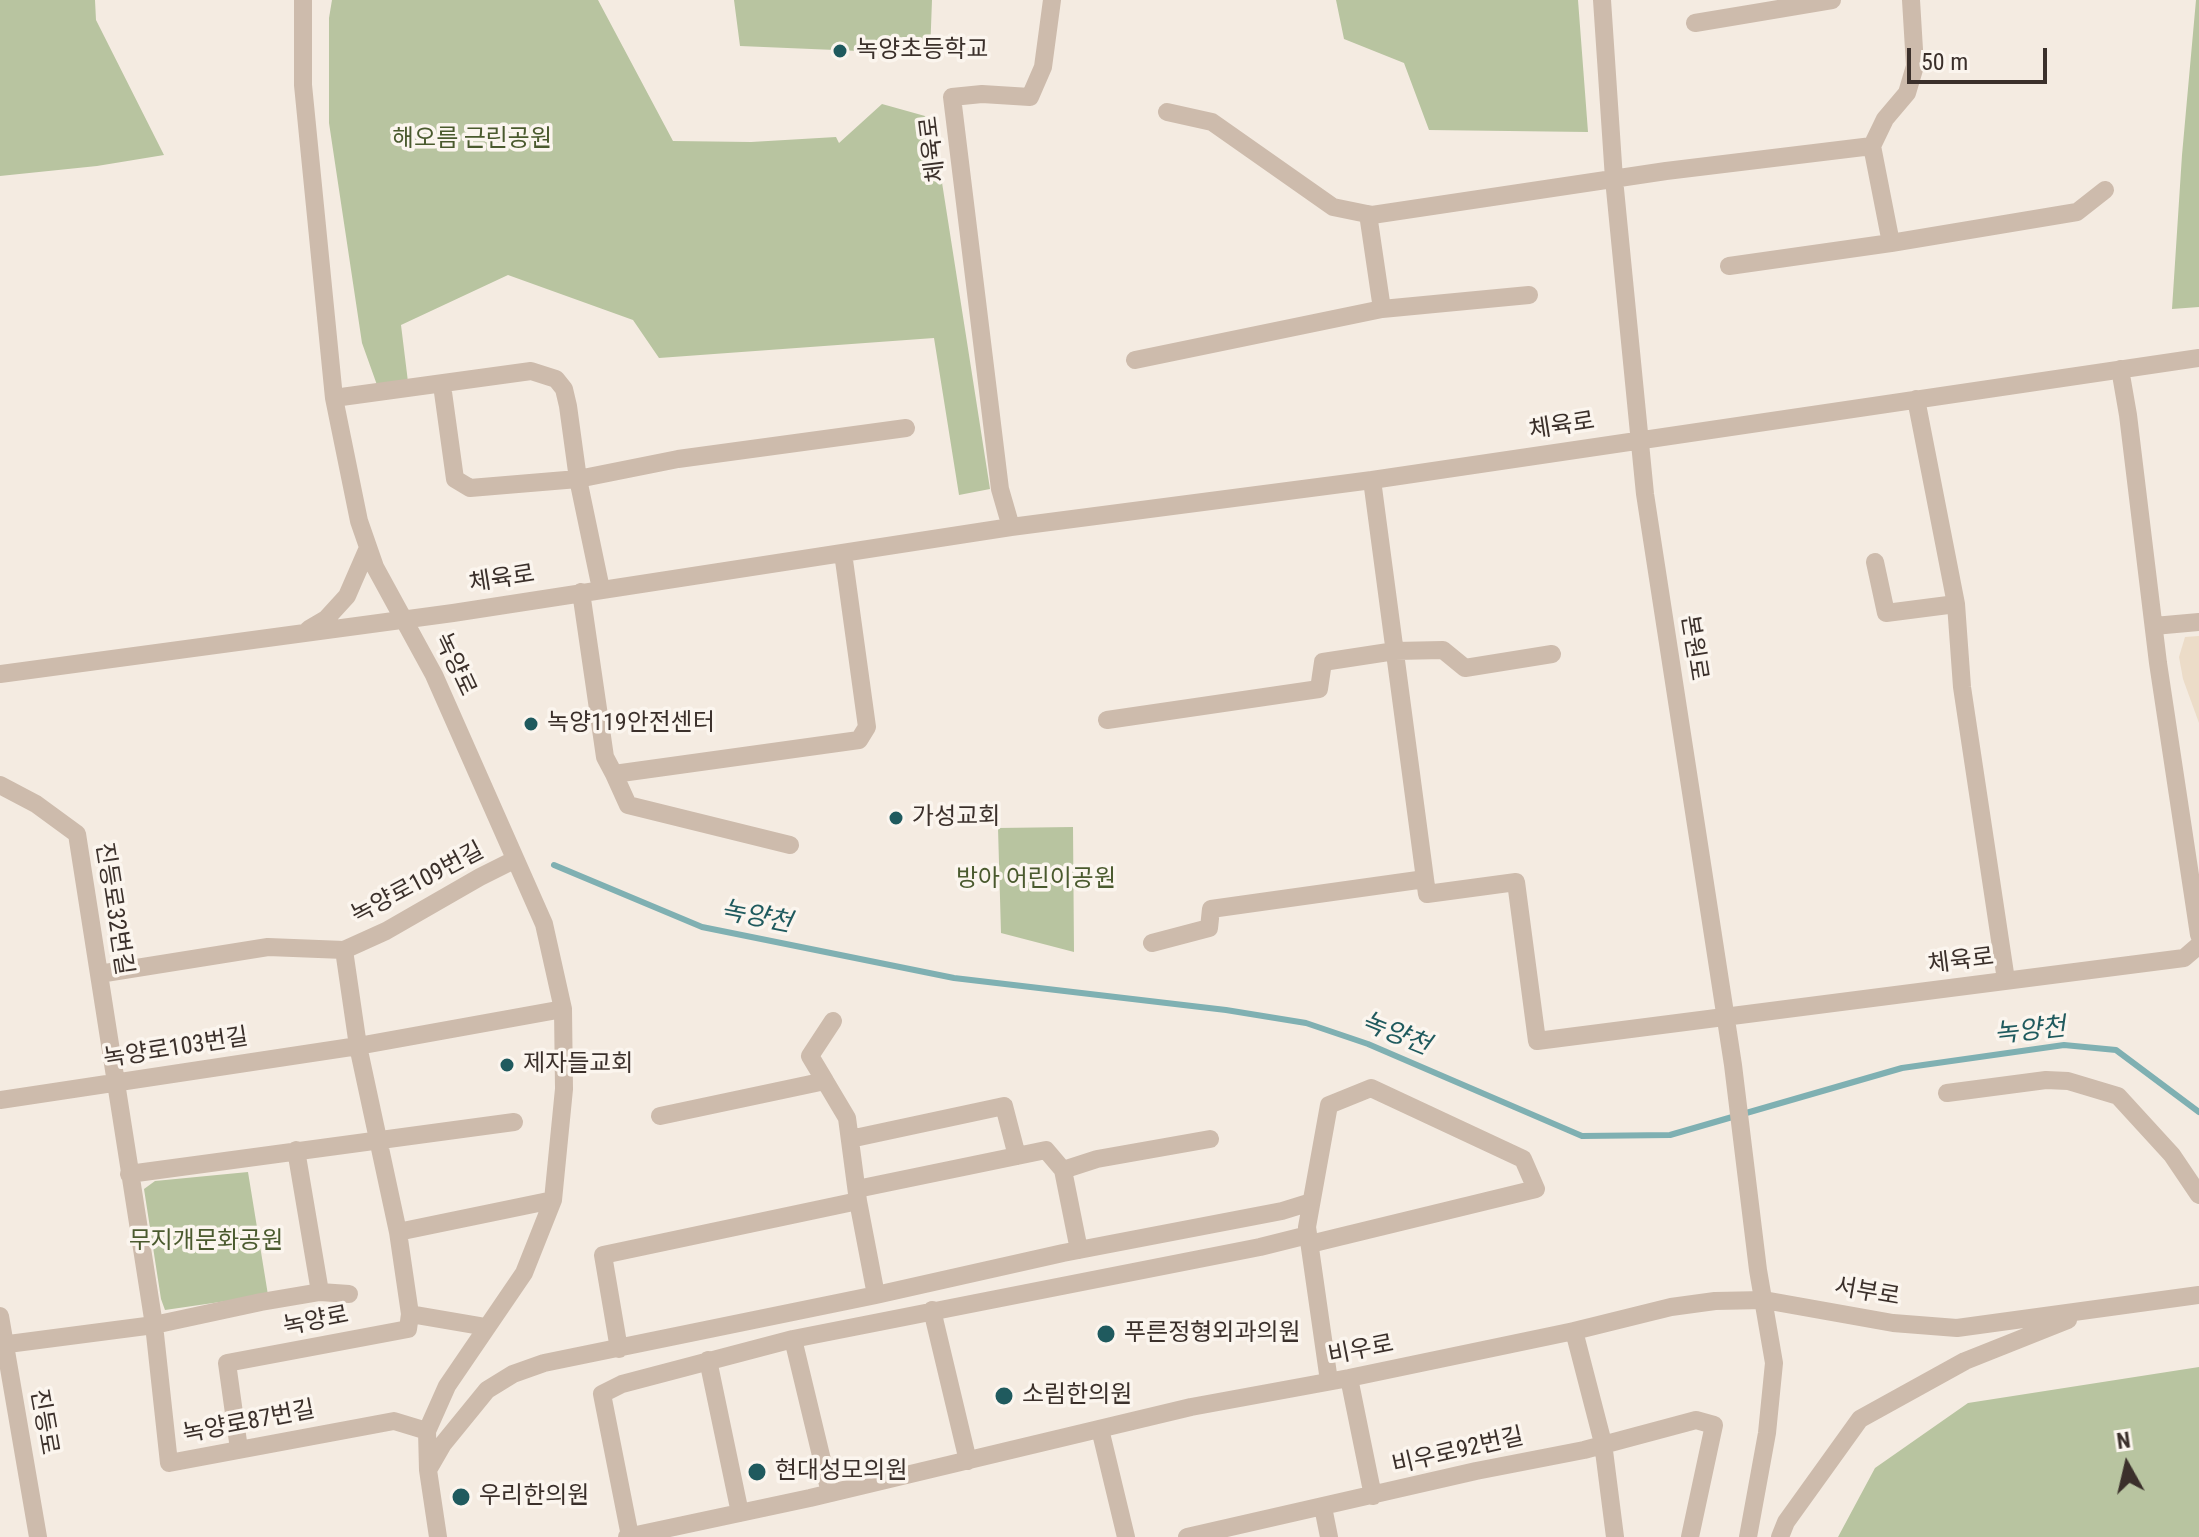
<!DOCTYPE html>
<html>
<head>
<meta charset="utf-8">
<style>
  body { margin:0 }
  #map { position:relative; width:2199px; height:1537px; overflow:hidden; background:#f4ebe1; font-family:"Roboto Condensed",sans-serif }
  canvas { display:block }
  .north { position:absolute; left:2087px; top:1425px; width:80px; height:80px; -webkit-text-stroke:6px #fbf5ee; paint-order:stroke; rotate:352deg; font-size:22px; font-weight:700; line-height:32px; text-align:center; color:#3b302b }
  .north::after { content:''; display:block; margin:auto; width:28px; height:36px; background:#3b302b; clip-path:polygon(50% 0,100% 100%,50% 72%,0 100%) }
  .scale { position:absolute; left:1907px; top:48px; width:140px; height:36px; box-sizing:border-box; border:4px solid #3b302b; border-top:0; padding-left:10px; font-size:24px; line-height:28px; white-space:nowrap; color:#3b302b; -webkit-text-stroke:6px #fbf5ee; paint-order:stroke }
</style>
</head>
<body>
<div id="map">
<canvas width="2199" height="1537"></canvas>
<div class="north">N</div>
<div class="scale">50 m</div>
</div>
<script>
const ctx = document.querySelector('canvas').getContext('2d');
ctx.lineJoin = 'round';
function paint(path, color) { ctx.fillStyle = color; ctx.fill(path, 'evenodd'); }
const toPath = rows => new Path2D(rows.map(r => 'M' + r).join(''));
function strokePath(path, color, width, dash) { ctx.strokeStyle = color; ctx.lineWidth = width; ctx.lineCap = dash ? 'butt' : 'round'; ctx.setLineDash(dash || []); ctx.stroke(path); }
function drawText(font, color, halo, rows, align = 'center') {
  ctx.font = font + ' "Roboto Condensed","Noto Sans KR",sans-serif'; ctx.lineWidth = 7; ctx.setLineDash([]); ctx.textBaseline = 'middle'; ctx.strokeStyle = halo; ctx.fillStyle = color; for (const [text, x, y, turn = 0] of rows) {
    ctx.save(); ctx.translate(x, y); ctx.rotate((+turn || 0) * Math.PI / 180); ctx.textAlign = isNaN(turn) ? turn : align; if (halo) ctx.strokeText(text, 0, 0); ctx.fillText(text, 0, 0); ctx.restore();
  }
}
const green = toPath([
  [0,0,95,0,96,20,164,155,97,166,0,176],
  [332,0,598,0,673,141,751,142,836,137,839,143,882,104,925,116,938,157,990,489,959,495,934,338,659,358,633,320,508,275,401,325,408,382,377,385,362,343,329,123,329,18],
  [734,0,932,0,930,54,740,46],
  [1336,0,1578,0,1588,132,1429,130,1404,63,1344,39],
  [2196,0,2199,0,2199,307,2172,309,2182,155],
  [1073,827,1074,952,1001,933,998,828],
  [248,1172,268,1295,165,1310,161,1299,144,1189,155,1181],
  [2199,1367,2199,1537,1838,1537,1875,1468,1968,1403]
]);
const plaza = toPath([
  [2199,636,2199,723,2183,679,2179,657,2185,637]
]);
const stream = toPath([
  [554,865,702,927,954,978,1226,1010,1306,1023,1368,1044,1582,1136,1670,1135,1902,1068,2064,1045,2116,1050,2199,1112]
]);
const minor = toPath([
  [303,0,303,85,334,398,359,521,375,567,434,675,544,924,563,1009,564,1089,553,1200,524,1273,447,1386,427,1431,428,1470,438,1537],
  [1602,0,1614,179,1645,494,1733,1065,1758,1270,1774,1363,1767,1433,1748,1537],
  [1695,23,1832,0],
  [1167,112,1212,122,1333,207,1372,215,1666,171,1872,146],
  [1368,214,1382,309],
  [1891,243,1872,146,1885,119,1907,93,1915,66,1911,0],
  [1729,266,1891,243,2077,212,2105,190],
  [1135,360,1382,309,1529,295],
  [2120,369,2128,415,2158,663,2199,935],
  [442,385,455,479,470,488,578,479,678,459,906,428],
  [334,398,531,371,556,379,564,389,568,406,578,479,601,589],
  [1916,399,1956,604,1962,687,2006,980],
  [1372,480,1427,894,1516,882,1537,1041,2184,958,2199,945],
  [1011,527,1000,489,952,97,982,94,1030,97,1043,67,1052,0],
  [1875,562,1886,613,1956,604],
  [581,592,605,757,614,774,859,740,867,727,843,553],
  [2154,626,2199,622],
  [309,629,326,619,347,596,367,550],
  [0,674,453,613,1011,527,1372,480,2199,358],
  [1107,720,1319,689,1323,662,1395,651,1443,650,1465,668,1552,654],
  [614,774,628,805,790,845],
  [0,785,36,804,77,834,154,1325,169,1463,394,1421,427,1431],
  [1152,943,1209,928,1211,909,1425,879],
  [344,950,358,1046,398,1232,410,1314],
  [99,974,268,947,344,950,386,931,480,877,514,860],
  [825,1081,810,1056,833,1021],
  [1947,1093,2046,1080,2068,1081,2118,1096,2172,1155,2199,1195],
  [0,1100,358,1046,563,1009],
  [660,1116,825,1081,847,1118,858,1201,876,1295],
  [850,1139,1004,1106,1017,1156],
  [296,1150,320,1292],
  [1063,1170,1079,1250],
  [129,1174,514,1122],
  [857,1189,1046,1150,1063,1170,1097,1159,1210,1139],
  [398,1232,553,1200],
  [1310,1244,1536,1189,1523,1159,1371,1088,1329,1105,1307,1227,1329,1381],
  [932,1310,968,1461],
  [0,1316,38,1537],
  [1574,1331,1603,1443,1615,1537],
  [793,1339,830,1493],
  [0,1345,154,1325,261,1302,320,1292,349,1294],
  [619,1349,603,1255,858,1201],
  [708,1360,740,1513],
  [1349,1378,1373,1496],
  [1100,1429,1126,1537],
  [239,1449,227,1363,408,1329,410,1314,486,1327],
  [428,1470,443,1444,487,1390,513,1374,544,1363,876,1295,1063,1253,1282,1211,1311,1202],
  [1323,1507,1329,1537],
  [630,1536,602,1394,622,1384,793,1339,1260,1247,1308,1235],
  [627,1537,810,1498,1191,1407,1349,1378,1574,1331,1671,1307,1715,1301,1764,1300,1893,1323,1957,1328,2199,1295],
  [1187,1537,1476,1471,1584,1450,1696,1420,1714,1425,1690,1537],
  [1780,1537,1786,1522,1860,1419,1965,1361,2068,1320]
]);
const markers = [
  [840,51,8,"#1f5a5e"],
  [531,724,8,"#1f5a5e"],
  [896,818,8,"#1f5a5e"],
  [507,1065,8,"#1f5a5e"],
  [1106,1334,10,"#1f5a5e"],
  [1004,1396,10,"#1f5a5e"],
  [757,1472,10,"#1f5a5e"],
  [461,1497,10,"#1f5a5e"]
];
const poiNames = [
  ["녹양초등학교",856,51],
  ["녹양119안전센터",547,724],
  ["가성교회",912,818],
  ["제자들교회",523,1065],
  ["푸른정형외과의원",1124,1334],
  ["소림한의원",1022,1396],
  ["현대성모의원",775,1472],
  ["우리한의원",479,1497]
];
const parkNames = [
  ["해오름 근린공원",472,140],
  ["방아 어린이공원",1036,880],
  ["무지개문화공원",206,1242]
];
const streetNames = [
  ["체육로",934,149,-97],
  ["체육로",1562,427,-9],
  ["체육로",502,580,-9],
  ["본원로",1693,648,81],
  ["녹양로",454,665,65],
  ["녹양로109번길",418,884,-28],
  ["진등로32번길",113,909,81],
  ["체육로",1961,962,-7],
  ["녹양로103번길",176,1049,-9],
  ["서부로",1867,1293,10],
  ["녹양로",316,1322,-11],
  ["비우로",1361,1351,-11],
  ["진등로",43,1422,80],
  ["녹양로87번길",249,1423,-11],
  ["비우로92번길",1458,1452,-13]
];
const waterNames = [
  ["녹양천",756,918,11],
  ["녹양천",2030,1032,-6],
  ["녹양천",1395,1035,22]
];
paint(green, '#b8c4a0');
paint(plaza, '#ecdcc8');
strokePath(stream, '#7fb0b2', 6);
strokePath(minor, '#cdbbac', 18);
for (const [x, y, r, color] of markers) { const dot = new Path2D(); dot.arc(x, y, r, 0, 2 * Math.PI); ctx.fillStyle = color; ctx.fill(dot); strokePath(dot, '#fbf5ee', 3); }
drawText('24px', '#3b302b', '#fbf5ee', poiNames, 'left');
drawText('24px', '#4a5a2e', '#fbf5ee', parkNames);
drawText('24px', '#3b302b', '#fbf5ee', streetNames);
drawText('italic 26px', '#1f5a5e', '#fbf5ee', waterNames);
</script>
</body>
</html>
